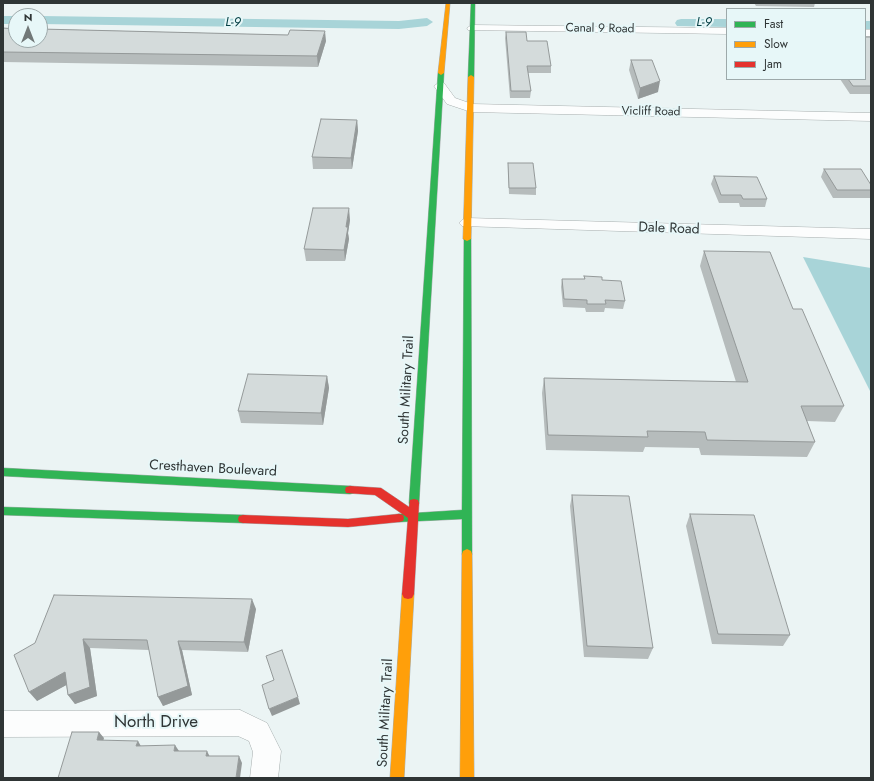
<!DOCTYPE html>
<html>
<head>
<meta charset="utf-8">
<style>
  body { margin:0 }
  #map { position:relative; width:874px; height:781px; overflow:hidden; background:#ebf4f4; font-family:Jost,sans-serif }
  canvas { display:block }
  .frame { position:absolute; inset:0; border:4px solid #2f3535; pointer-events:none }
  .legend { position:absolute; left:726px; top:8px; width:140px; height:72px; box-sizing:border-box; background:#e7f7f8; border:1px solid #9da9aa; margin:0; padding:5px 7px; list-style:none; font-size:12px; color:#2f3535 }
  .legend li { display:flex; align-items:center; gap:8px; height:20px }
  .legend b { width:20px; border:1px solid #9da9aa }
  .north { position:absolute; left:8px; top:8px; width:40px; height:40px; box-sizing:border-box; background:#e7f7f8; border:1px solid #9da9aa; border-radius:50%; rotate:0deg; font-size:11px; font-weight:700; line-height:16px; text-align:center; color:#2f3535 }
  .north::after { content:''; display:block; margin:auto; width:14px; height:18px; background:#717878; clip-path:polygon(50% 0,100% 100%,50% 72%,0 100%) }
</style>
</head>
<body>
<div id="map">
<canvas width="874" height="781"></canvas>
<div class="frame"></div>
<ul class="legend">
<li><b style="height:5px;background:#30b455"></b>Fast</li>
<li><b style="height:5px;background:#ff9f0a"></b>Slow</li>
<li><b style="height:5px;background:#e5322d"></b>Jam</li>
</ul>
<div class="north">N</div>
</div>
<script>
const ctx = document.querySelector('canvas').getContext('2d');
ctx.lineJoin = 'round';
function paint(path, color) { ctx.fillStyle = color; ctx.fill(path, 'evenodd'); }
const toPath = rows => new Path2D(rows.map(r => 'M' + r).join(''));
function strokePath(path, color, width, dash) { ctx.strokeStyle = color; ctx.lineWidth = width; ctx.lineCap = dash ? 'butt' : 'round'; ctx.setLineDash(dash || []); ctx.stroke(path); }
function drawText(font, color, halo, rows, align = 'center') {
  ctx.font = font + ' Jost,sans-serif'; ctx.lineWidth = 4; ctx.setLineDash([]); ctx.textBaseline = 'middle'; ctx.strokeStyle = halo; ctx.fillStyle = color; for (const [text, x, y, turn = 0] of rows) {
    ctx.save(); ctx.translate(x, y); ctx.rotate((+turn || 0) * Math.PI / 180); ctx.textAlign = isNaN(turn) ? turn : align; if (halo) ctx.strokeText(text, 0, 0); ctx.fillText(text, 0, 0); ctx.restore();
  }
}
const water = toPath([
  [803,257,871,268,871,393]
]);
const canal = toPath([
  [3,16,16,16,16,24,3,24,3,16],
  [40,16,399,21,427,18,433,22,427,26,399,29,40,24,40,16],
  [681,19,727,19,727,27,677,26,675,23,677,20,681,19],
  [865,21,871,21,871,29,865,29,865,21]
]);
const street = toPath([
  [472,25,727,28,727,34,468,30,467,28,472,25],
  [865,30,871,30,871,36,865,36,865,30],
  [440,82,444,83,455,98,472,104,871,113,871,121,471,112,447,104,434,86,440,82],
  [467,218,871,229,871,239,462,226,459,223,462,220,467,218],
  [240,710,267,723,281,751,278,778,250,778,253,752,249,741,238,736,3,737,3,711,240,710]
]);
const fast = toPath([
  [471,3,475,3,474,77,471,79,468,77,471,3],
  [441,71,444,73,419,503,418,506,414,507,410,506,409,503,438,73,441,71],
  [464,237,470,237,471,239,472,554,471,557,467,559,463,557,462,554,462,519,399,522,395,521,394,518,395,515,399,514,462,510,464,237],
  [3,468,350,486,354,487,355,490,354,493,350,494,3,476,3,468],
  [3,507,243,515,247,516,248,519,247,522,243,523,3,515,3,507]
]);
const slow = toPath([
  [446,3,450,3,444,73,441,75,438,73,446,3],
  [471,75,474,77,471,239,467,241,463,239,468,77,471,75],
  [467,549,471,551,472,554,474,778,460,778,462,554,463,551,467,549],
  [408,589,412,590,414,594,404,778,390,778,402,594,404,590,408,589]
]);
const jam = toPath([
  [350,486,381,488,409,507,410,500,414,499,418,500,419,503,414,594,412,598,408,599,404,598,402,594,408,518,375,495,346,493,345,490,346,487,350,486],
  [399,514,403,515,404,518,403,521,399,522,348,527,243,523,239,522,238,519,239,516,243,515,348,519,399,514]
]);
const wall = toPath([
  [754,3,815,3,814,7,756,6],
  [3,28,288,35,326,41,318,67,3,62],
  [506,32,527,41,551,66,551,73,528,73,531,91,530,98,510,98,505,38],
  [871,37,871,94,850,94,840,79,865,79],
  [631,60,658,92,638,99,629,70],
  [357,120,358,131,352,169,313,169,312,157],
  [508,163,536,188,536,195,509,194,508,170],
  [824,169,871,185,871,198,833,198,821,177],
  [714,176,767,199,765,207,740,207,739,203,719,203,711,184],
  [350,220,348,233,349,239,345,261,306,261,304,249],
  [704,251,793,309,844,406,835,422,807,421,815,442,807,457,701,455,699,448,645,447,643,452,546,450,542,393,544,378,736,382,700,266],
  [584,276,602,280,625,301,623,309,605,308,604,312,586,312,585,308,563,307,561,287,562,279,584,279],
  [327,376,329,388,323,425,241,423,238,411],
  [572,495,653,648,648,659,584,657,570,506],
  [690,514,790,635,783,646,712,644,686,526],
  [256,609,248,652,182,650,192,695,163,706,149,650,90,648,97,696,75,704,68,695,66,685,37,701,35,643]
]);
const shadedWall = toPath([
  [325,31,326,41,318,67,317,56],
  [660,81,658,92,638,99,640,88],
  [357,120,358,131,352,169,351,158],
  [349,208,350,220,348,233,349,239,345,261,344,250,346,227],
  [327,376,329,388,323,425,321,413],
  [252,599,256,609,248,652,244,642],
  [83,639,90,648,97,696,75,704,68,695],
  [178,641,182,650,192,695,163,706,158,697],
  [65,672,72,682,37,701,29,692],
  [298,697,300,704,272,716,269,709],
  [99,732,104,738,102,746,97,740],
  [138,741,142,748,136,746],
  [175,745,179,751,174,751],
  [207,751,210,757,206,756],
  [239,756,242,763,240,778,236,778]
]);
const building = toPath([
  [3,28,16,29,16,40,40,40,40,29,288,35,290,30,325,31,317,56,3,52,3,28],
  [506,32,526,32,527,41,547,41,551,66,527,66,531,91,511,91,506,32],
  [865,37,871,37,871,86,853,86,848,79,865,79,865,37],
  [631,60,652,60,660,81,640,88,631,60],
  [321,119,357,120,351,158,312,157,321,119],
  [508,163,533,163,536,188,509,188,508,163],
  [824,169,861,169,871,185,871,190,837,190,824,169],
  [714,176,757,177,767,199,743,199,741,195,721,195,714,176],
  [313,208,349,208,346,227,348,227,344,250,304,249,313,208],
  [704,251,770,252,793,309,802,309,844,406,801,406,815,442,707,440,705,432,647,431,648,437,548,435,544,378,748,382,704,251],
  [584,276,602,277,602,280,621,281,625,301,605,300,606,304,587,304,587,300,564,299,562,279,585,279,584,276],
  [248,374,327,376,321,413,238,411,248,374],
  [572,495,629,496,653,648,587,646,572,495],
  [690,514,754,515,790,635,718,634,690,514],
  [54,595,252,599,244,642,178,641,188,686,158,697,147,640,83,639,90,687,68,695,65,672,29,692,14,655,35,643,54,595],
  [282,650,298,697,269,709,262,685,274,680,266,656,282,650],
  [72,732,99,732,97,740,138,741,136,746,175,745,174,751,207,751,206,756,239,756,236,778,58,778,72,732]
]);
const farStreetnames = [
  ["Canal 9 Road",600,29,1],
  ["Vicliff Road",651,112,1]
];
const farWaternames = [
  ["L-9",233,23,1],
  ["L-9",704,23,1]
];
const streetNames = [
  ["Dale Road",669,229,2],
  ["South Military Trail",407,390,-87],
  ["Cresthaven Boulevard",213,469,3],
  ["South Military Trail",386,713,-87]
];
const nearStreetnames = [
  ["North Drive",156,723]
];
paint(water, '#a8d4d8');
paint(canal, '#a8d4d8');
strokePath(street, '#a7aeae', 1);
strokePath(fast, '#a7aeae', 1);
strokePath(slow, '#a7aeae', 1);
strokePath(jam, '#a7aeae', 1);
paint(street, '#fcfdfd');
paint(fast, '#30b455');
paint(slow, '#ff9f0a');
paint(jam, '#e5322d');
paint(wall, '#b6bcbc');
paint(shadedWall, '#949999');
paint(building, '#d4dbdb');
strokePath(building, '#949999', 1);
drawText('12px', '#2f3535', '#e7f7f8', farStreetnames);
drawText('italic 13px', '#094247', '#e7f7f8', farWaternames);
drawText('14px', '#2f3535', '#e7f7f8', streetNames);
drawText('17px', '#2f3535', '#e7f7f8', nearStreetnames);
</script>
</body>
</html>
